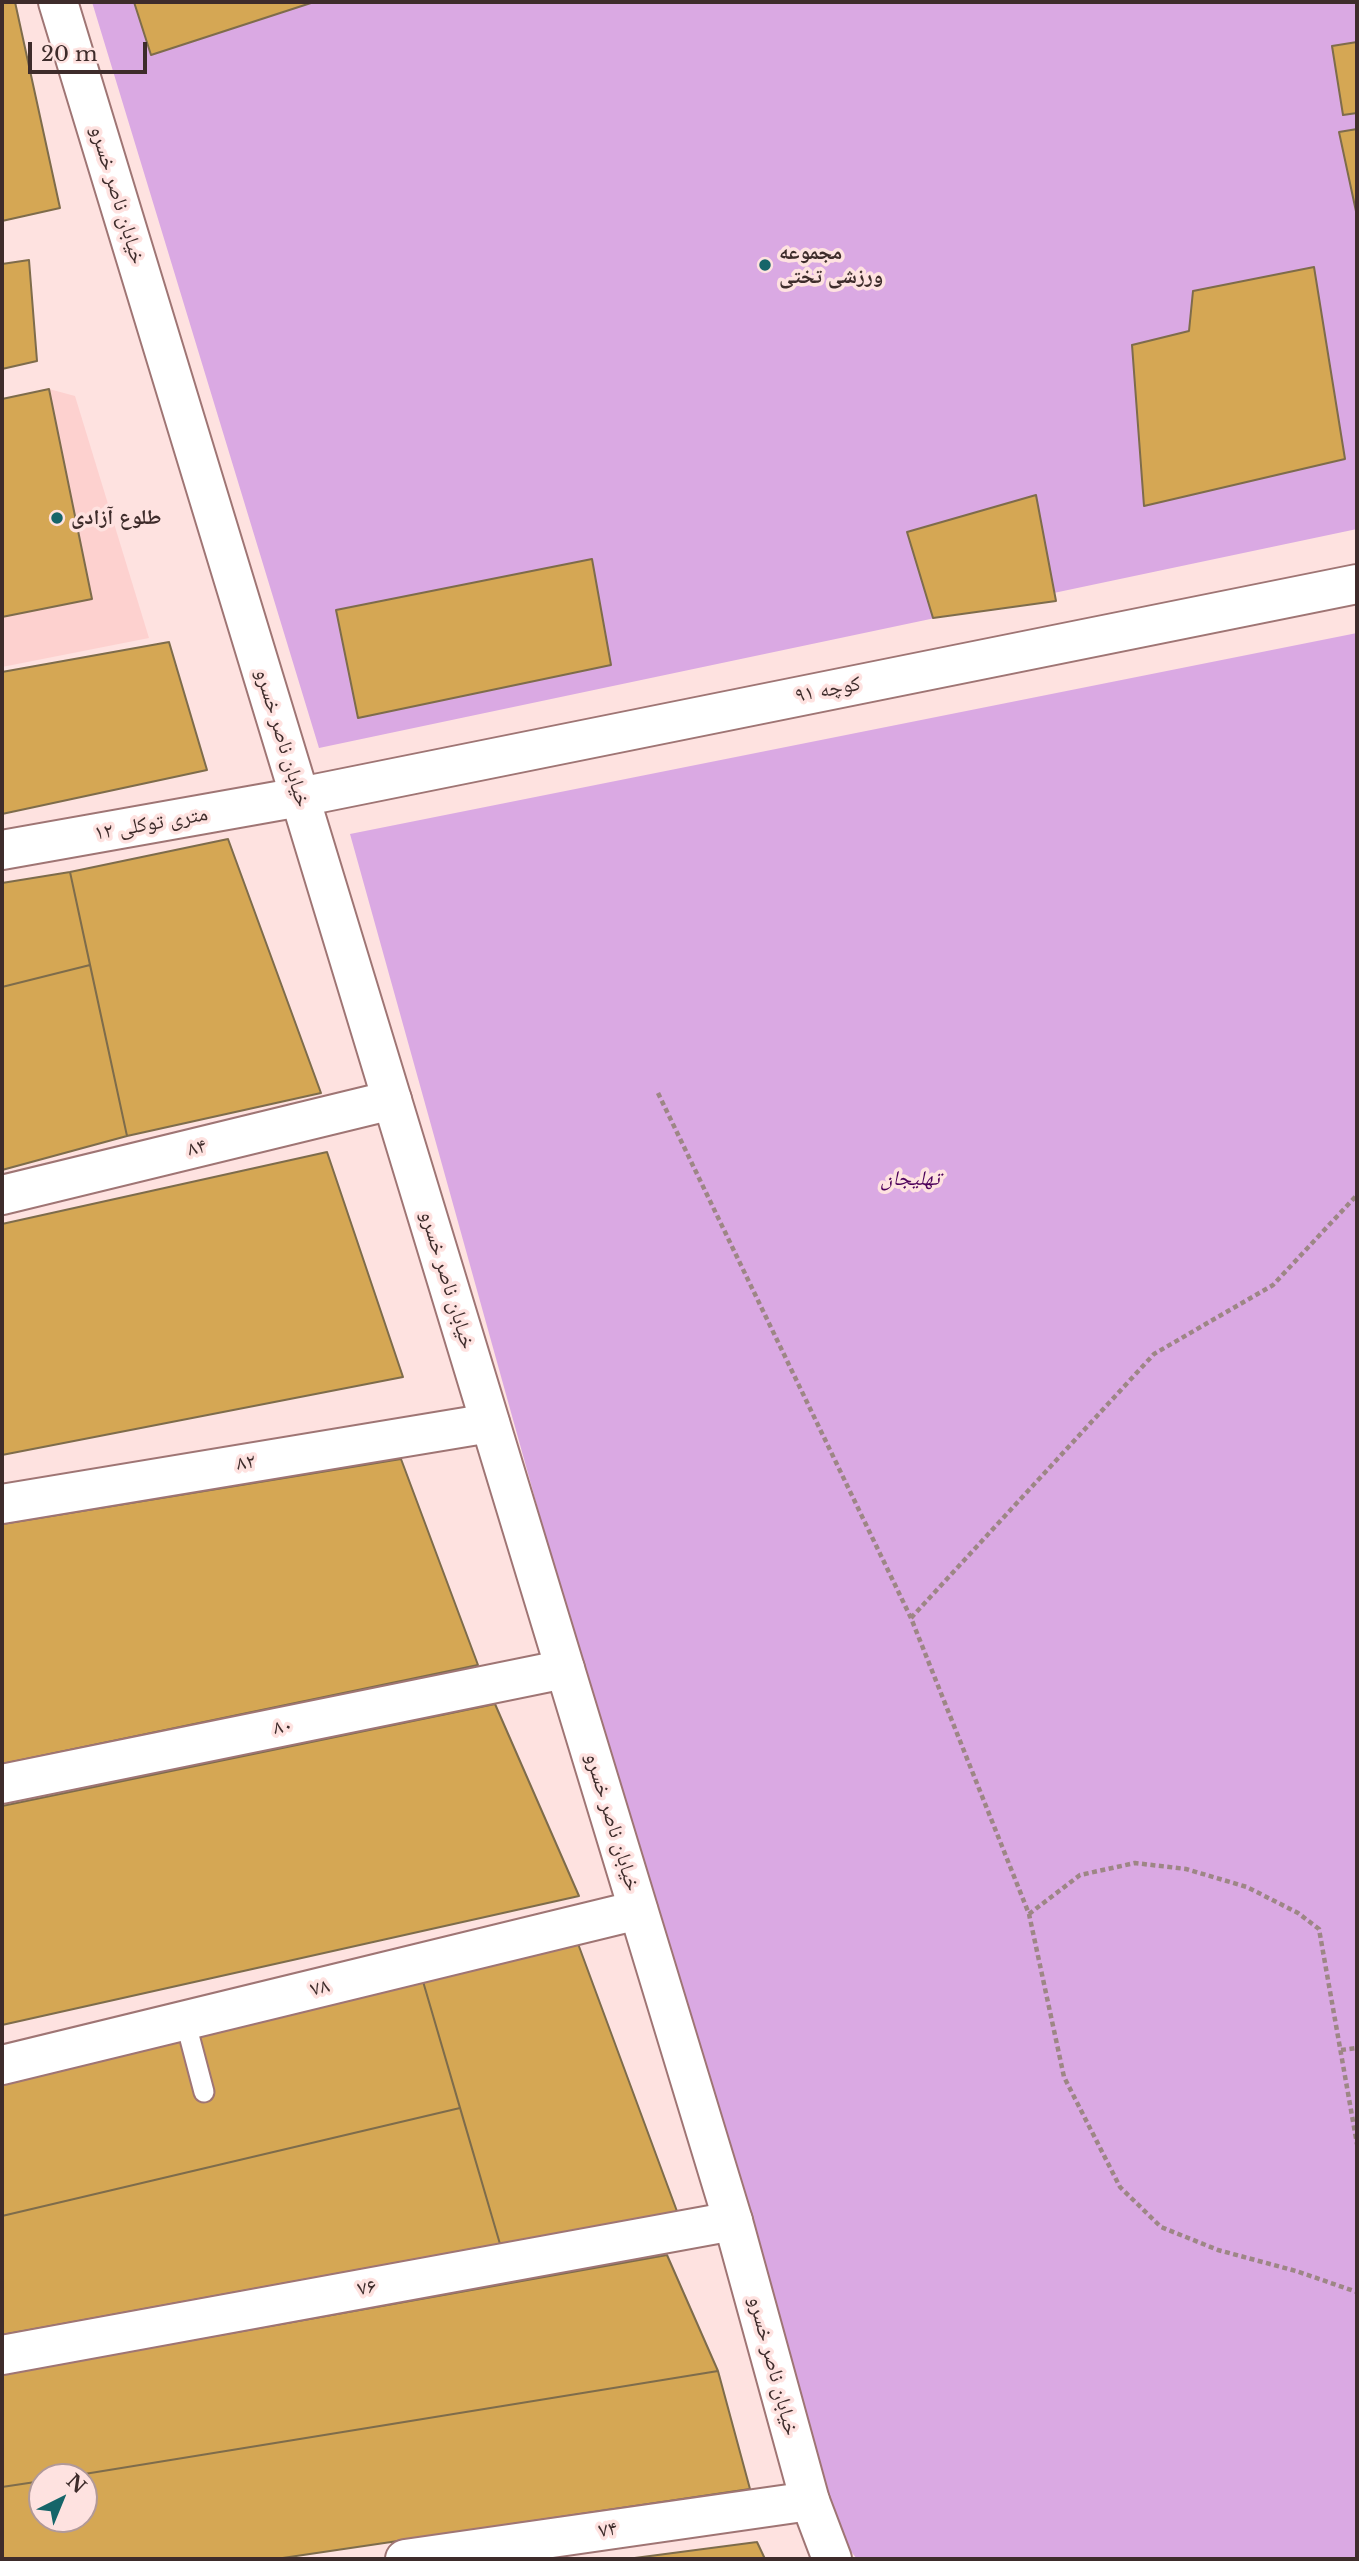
<!DOCTYPE html>
<html>
<head>
<meta charset="utf-8">
<style>
  body { margin:0 }
  #map { position:relative; width:1359px; height:2561px; overflow:hidden; background:#fee2e0; font-family:"Libre Baskerville",serif }
  canvas { display:block }
  .frame { position:absolute; inset:0; border:4px solid #3e2c2b; pointer-events:none }
  .north { position:absolute; left:28px; top:2463px; width:70px; height:70px; box-sizing:border-box; background:#fee2e0; border:2px solid #b19998; border-radius:50%; rotate:43deg; font-size:19px; font-weight:700; line-height:28px; text-align:center; color:#3e2c2b }
  .north::after { content:''; display:block; margin:auto; width:24px; height:32px; background:#166569; clip-path:polygon(50% 0,100% 100%,50% 72%,0 100%) }
  .scale { position:absolute; left:28px; top:42px; width:119px; height:32px; box-sizing:border-box; border:4px solid #3e2c2b; border-top:0; padding-left:9px; font-size:21px; line-height:24px; white-space:nowrap; color:#3e2c2b; -webkit-text-stroke:5px #fee2e0; paint-order:stroke }
</style>
</head>
<body>
<div id="map">
<canvas width="1359" height="2561"></canvas>
<div class="frame"></div>
<div class="north">N</div>
<div class="scale">20 m</div>
</div>
<script>
const ctx = document.querySelector('canvas').getContext('2d');
ctx.lineJoin = 'round';
function paint(path, color) { ctx.fillStyle = color; ctx.fill(path, 'evenodd'); }
const toPath = rows => new Path2D(rows.map(r => 'M' + r).join(''));
function strokePath(path, color, width, dash) { ctx.strokeStyle = color; ctx.lineWidth = width; ctx.lineCap = dash ? 'butt' : 'round'; ctx.setLineDash(dash || []); ctx.stroke(path); }
function drawText(font, color, halo, rows, align = 'center') {
  ctx.font = font + ' "Libre Baskerville","Noto Naskh Arabic",serif'; ctx.lineWidth = 7; ctx.setLineDash([]); ctx.textBaseline = 'middle'; ctx.strokeStyle = halo; ctx.fillStyle = color; for (const [text, x, y, turn = 0] of rows) {
    ctx.save(); ctx.translate(x, y); ctx.rotate((+turn || 0) * Math.PI / 180); ctx.textAlign = isNaN(turn) ? turn : align; if (halo) ctx.strokeText(text, 0, 0); ctx.fillText(text, 0, 0); ctx.restore();
  }
}
const built = toPath([
  [49,389,75,396,149,638,2,667,2,399]
]);
const green = toPath([
  [92,2,1357,2,1357,529,319,748],
  [1357,633,1357,2559,857,2559,810,2501,637,1865,350,834]
]);
const building = toPath([
  [2,2,15,2,60,208,2,221,2,2],
  [134,2,314,2,151,55,134,2],
  [1357,42,1357,113,1343,115,1332,46,1357,42],
  [1357,129,1357,216,1339,132,1357,129],
  [29,260,37,361,2,369,2,264,29,260],
  [1314,267,1345,459,1144,506,1132,345,1189,331,1193,291,1314,267],
  [49,389,92,599,2,617,2,399,49,389],
  [1036,495,1056,601,933,618,907,532,1036,495],
  [592,559,611,665,358,718,336,610,592,559],
  [169,642,207,770,2,814,2,672,169,642],
  [228,839,321,1093,127,1136,70,872,228,839],
  [70,872,90,965,2,987,2,883,70,872],
  [90,965,127,1136,2,1170,2,987,90,965],
  [327,1152,403,1377,2,1455,2,1224,327,1152],
  [401,1459,478,1665,2,1764,2,1524,401,1459],
  [495,1704,579,1896,2,2025,2,1806,495,1704],
  [577,1941,678,2214,500,2244,422,1978,577,1941],
  [422,1978,460,2108,2,2216,2,2082,422,1978],
  [460,2108,500,2244,2,2335,2,2216,460,2108],
  [667,2255,718,2371,66,2477,42,2477,42,2481,2,2487,2,2374,667,2255],
  [718,2371,750,2489,276,2559,2,2559,2,2487,42,2481,42,2519,84,2519,84,2477,66,2477,718,2371],
  [757,2542,765,2559,627,2559,757,2542]
]);
const path = toPath([
  [658,1093,911,1618,1029,1914,1064,2077,1120,2187,1161,2227,1218,2250,1296,2271,1357,2292],
  [911,1618,1154,1354,1273,1285,1357,1195],
  [1029,1914,1080,1875,1135,1863,1186,1869,1247,1887,1298,1913,1319,1929,1357,2144],
  [1341,2050,1357,2048]
]);
const service = toPath([
  [185,2020,204,2092]
]);
const minor = toPath([
  [2,850,300,797],
  [2,1195,392,1100],
  [2,1504,490,1423],
  [2,1784,565,1669],
  [2,2065,638,1910],
  [2,2355,733,2221],
  [405,2559,810,2501]
]);
const tertiary = toPath([
  [300,797,1357,584]
]);
const secondary = toPath([
  [58,2,733,2221,810,2501,832,2559]
]);
const markers = [
  [765,265,7,"#166569"],
  [57,518,7,"#166569"]
];
const streetNames = [
  ["خیابان ناصر خسرو",117,195,73],
  ["کوچه ۹۱",828,690,-11],
  ["خیابان ناصر خسرو",282,738,73],
  ["۱۲ متری توکلی",151,824,-10],
  ["۸۴",197,1148,-14],
  ["خیابان ناصر خسرو",447,1280,73],
  ["۸۲",246,1463,-9],
  ["۸۰",283,1727,-11],
  ["خیابان ناصر خسرو",612,1822,73],
  ["۷۸",320,1988,-14],
  ["۷۶",367,2288,-10],
  ["خیابان ناصر خسرو",773,2366,75],
  ["۷۴",608,2530,-8]
];
const poiNames = [
  ["مجموعه",779,253],
  ["ورزشی تختی",779,277],
  ["طلوع آزادی",71,518]
];
const parkNames = [
  ["تهلیجان",910,1179]
];
paint(built, '#fdd1cf');
paint(green, '#daa9e3');
paint(building, '#d5a754');
strokePath(building, '#7e6c4b', 2);
strokePath(service, '#9f7574', 23);
strokePath(minor, '#9f7574', 42);
strokePath(tertiary, '#9f7574', 42);
strokePath(secondary, '#9f7574', 42);
strokePath(path, '#9d8685', 4.5, [5, 3.5]);
strokePath(service, '#fff', 19);
strokePath(minor, '#fff', 38);
strokePath(tertiary, '#fff', 38);
strokePath(secondary, '#fff', 38);
for (const [x, y, r, color] of markers) { const dot = new Path2D(); dot.arc(x, y, r, 0, 2 * Math.PI); ctx.fillStyle = color; ctx.fill(dot); strokePath(dot, '#fee2e0', 2.5); }
drawText('21px', '#3e2c2b', '#fee2e0', streetNames);
drawText('bold 21px', '#3e2c2b', '#fee2e0', poiNames, 'left');
drawText('italic 21px', '#4e025a', '#fee2e0', parkNames);
</script>
</body>
</html>
